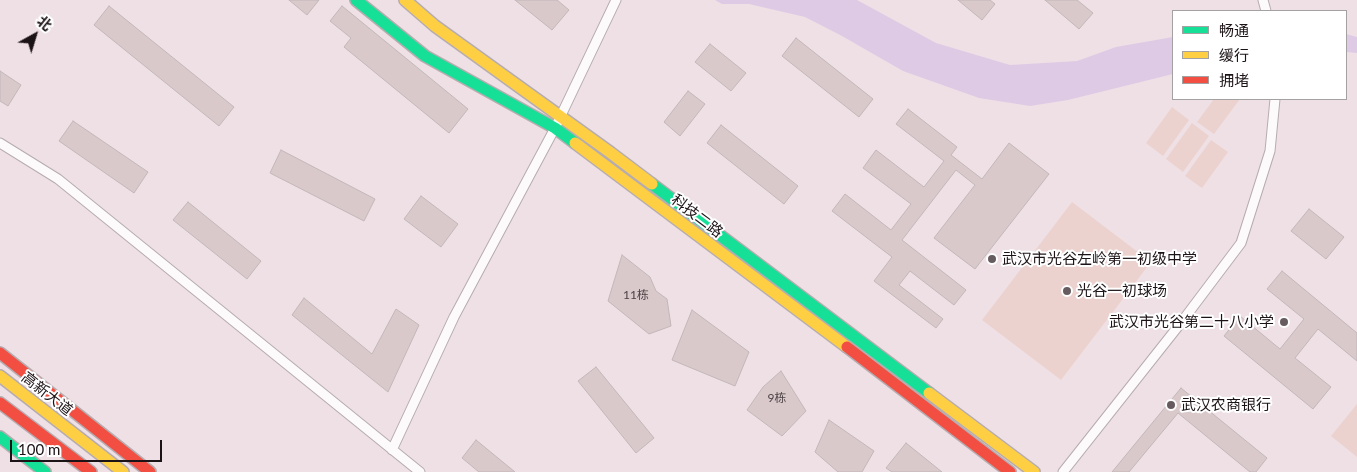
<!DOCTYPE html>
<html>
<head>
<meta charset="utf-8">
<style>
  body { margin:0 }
  #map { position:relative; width:1357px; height:472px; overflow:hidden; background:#eee0e5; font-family:Lato,"Noto Sans SC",sans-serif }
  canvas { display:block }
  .legend { position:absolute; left:1172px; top:10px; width:175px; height:90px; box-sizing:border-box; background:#fff; border:1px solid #a4a1a2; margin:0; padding:6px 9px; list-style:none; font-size:15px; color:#1c1316 }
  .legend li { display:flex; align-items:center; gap:10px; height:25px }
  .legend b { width:25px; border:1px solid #a4a1a2 }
  .north { position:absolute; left:10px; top:10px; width:50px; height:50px; -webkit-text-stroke:4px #fff; paint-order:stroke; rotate:39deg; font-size:14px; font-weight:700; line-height:20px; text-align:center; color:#1c1316 }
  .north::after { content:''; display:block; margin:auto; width:18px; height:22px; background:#1c1316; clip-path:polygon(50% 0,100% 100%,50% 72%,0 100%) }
  .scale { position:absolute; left:10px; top:440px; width:152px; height:22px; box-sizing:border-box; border:2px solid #1c1316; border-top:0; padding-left:6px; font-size:15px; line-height:18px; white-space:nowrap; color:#1c1316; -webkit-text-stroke:4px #fff; paint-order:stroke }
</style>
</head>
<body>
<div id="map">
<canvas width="1357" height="472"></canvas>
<ul class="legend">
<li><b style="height:6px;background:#16e098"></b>畅通</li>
<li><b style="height:6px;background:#ffcf43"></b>缓行</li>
<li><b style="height:6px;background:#f24e42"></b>拥堵</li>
</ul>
<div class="north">北</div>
<div class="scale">100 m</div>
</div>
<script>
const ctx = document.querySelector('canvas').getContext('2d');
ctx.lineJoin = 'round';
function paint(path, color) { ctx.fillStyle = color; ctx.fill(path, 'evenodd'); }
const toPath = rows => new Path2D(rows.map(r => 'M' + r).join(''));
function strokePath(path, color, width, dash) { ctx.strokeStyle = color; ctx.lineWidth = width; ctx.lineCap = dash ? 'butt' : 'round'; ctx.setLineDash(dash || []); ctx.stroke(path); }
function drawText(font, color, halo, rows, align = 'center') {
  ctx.font = font + ' Lato,"Noto Sans SC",sans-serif'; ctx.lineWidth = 4; ctx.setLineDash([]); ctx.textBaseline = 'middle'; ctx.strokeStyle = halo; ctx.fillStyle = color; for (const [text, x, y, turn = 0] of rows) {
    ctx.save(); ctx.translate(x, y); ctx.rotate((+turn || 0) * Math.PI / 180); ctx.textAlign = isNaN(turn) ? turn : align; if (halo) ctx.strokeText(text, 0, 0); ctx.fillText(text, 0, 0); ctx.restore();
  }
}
const green = toPath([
  [1214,99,1240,99,1214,134,1197,122],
  [1172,107,1189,120,1163,156,1146,143],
  [1192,123,1209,136,1183,172,1166,159],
  [1211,140,1228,152,1202,188,1185,176],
  [1072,202,1151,262,1061,380,982,320],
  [1357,404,1357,457,1331,436]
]);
const water = toPath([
  [715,0,857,0,936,43,1010,65,1077,61,1116,47,1173,37,1173,74,1068,100,1030,106,979,98,903,71,842,36,805,17,749,4,722,4],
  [1346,34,1357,37,1357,53,1346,52]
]);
const building = toPath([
  [289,0,319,0,307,15,289,0],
  [515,0,557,0,569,10,552,30,515,0],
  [958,0,990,0,995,4,982,20,958,0],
  [1045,0,1077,0,1093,13,1079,29,1045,0],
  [109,6,234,107,219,126,94,25,109,6],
  [342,6,468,109,449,133,344,47,351,38,330,21,342,6],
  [796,38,873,99,859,117,782,56,796,38],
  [710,44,746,73,731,91,695,62,710,44],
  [0,71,21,85,8,106,0,101,0,71],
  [688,91,705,104,680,136,664,122,688,91],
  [908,109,957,147,951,155,982,179,1009,143,1049,174,975,269,934,238,975,185,956,170,902,240,966,290,954,305,910,271,899,285,943,319,936,328,874,281,892,257,832,211,845,194,891,230,911,204,863,168,876,150,924,187,944,161,896,124,908,109],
  [73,121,148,172,134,193,59,141,73,121],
  [721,125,798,186,784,204,707,143,721,125],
  [281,150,375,199,364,221,270,173,281,150],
  [421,196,458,224,441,247,404,219,421,196],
  [188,202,261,261,247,279,173,220,188,202],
  [1309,209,1344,237,1326,259,1291,231,1309,209],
  [622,255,650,277,656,291,667,299,671,326,649,334,608,301,622,255],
  [1282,271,1357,333,1357,361,1318,329,1295,358,1331,387,1313,409,1224,336,1240,316,1280,349,1304,319,1267,289,1282,271],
  [304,298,372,354,396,309,419,325,388,392,292,315,304,298],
  [692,310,749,352,735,386,672,360,692,310],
  [596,367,654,438,636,453,578,381,596,367],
  [781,371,806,411,782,436,747,410,763,387,781,371],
  [1181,388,1267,458,1256,472,1250,472,1178,413,1129,472,1112,472,1181,388],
  [829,420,874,451,862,472,838,472,815,452,829,420],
  [476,440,515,472,479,472,462,458,476,440],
  [906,443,942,472,892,472,886,468,906,443]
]);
const street = toPath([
  [1263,0,1266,11],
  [0,143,58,179,420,472],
  [392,450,454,317,555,128,616,0],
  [1063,472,1180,324,1241,243,1270,151,1275,99]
]);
const fast = toPath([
  [356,0,425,56,555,128,575,143],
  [652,184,929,393],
  [0,437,45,472]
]);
const slow = toPath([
  [405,0,435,26,611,153,652,184],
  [575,143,847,347],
  [0,376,123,472],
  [929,393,1034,472]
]);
const jam = toPath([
  [847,347,1010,472],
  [0,353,150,472],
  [0,403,91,472]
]);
const markers = [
  [992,259,5,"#665b5e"],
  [1067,291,5,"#665b5e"],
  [1284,322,5,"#665b5e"],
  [1171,405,5,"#665b5e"]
];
const numberNames = [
  ["11栋",636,295],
  ["9栋",777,398]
];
const streetNames = [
  ["科技二路",697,216,37],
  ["高新大道",47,394,38]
];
const poiNames = [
  ["武汉市光谷左岭第一初级中学",1002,259],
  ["光谷一初球场",1077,291],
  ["武汉市光谷第二十八小学",1274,322,"right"],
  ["武汉农商银行",1181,405]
];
paint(green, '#ecd2ce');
paint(water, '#dfcae5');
paint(building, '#d9c9cb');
strokePath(building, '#c2b7b9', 1);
strokePath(street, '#b6acb0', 11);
strokePath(fast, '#b6acb0', 14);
strokePath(slow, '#b6acb0', 14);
strokePath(jam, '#b6acb0', 14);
strokePath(street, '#fcfafb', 9);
strokePath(fast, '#16e098', 11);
strokePath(slow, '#ffcf43', 11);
strokePath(jam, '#f24e42', 11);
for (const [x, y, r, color] of markers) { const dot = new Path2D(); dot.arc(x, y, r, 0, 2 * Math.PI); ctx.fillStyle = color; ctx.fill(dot); strokePath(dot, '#fff', 2); }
drawText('12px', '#4d4245', null, numberNames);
drawText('15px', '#1c1316', '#fff', streetNames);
drawText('15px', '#1c1316', '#fff', poiNames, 'left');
</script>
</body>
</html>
